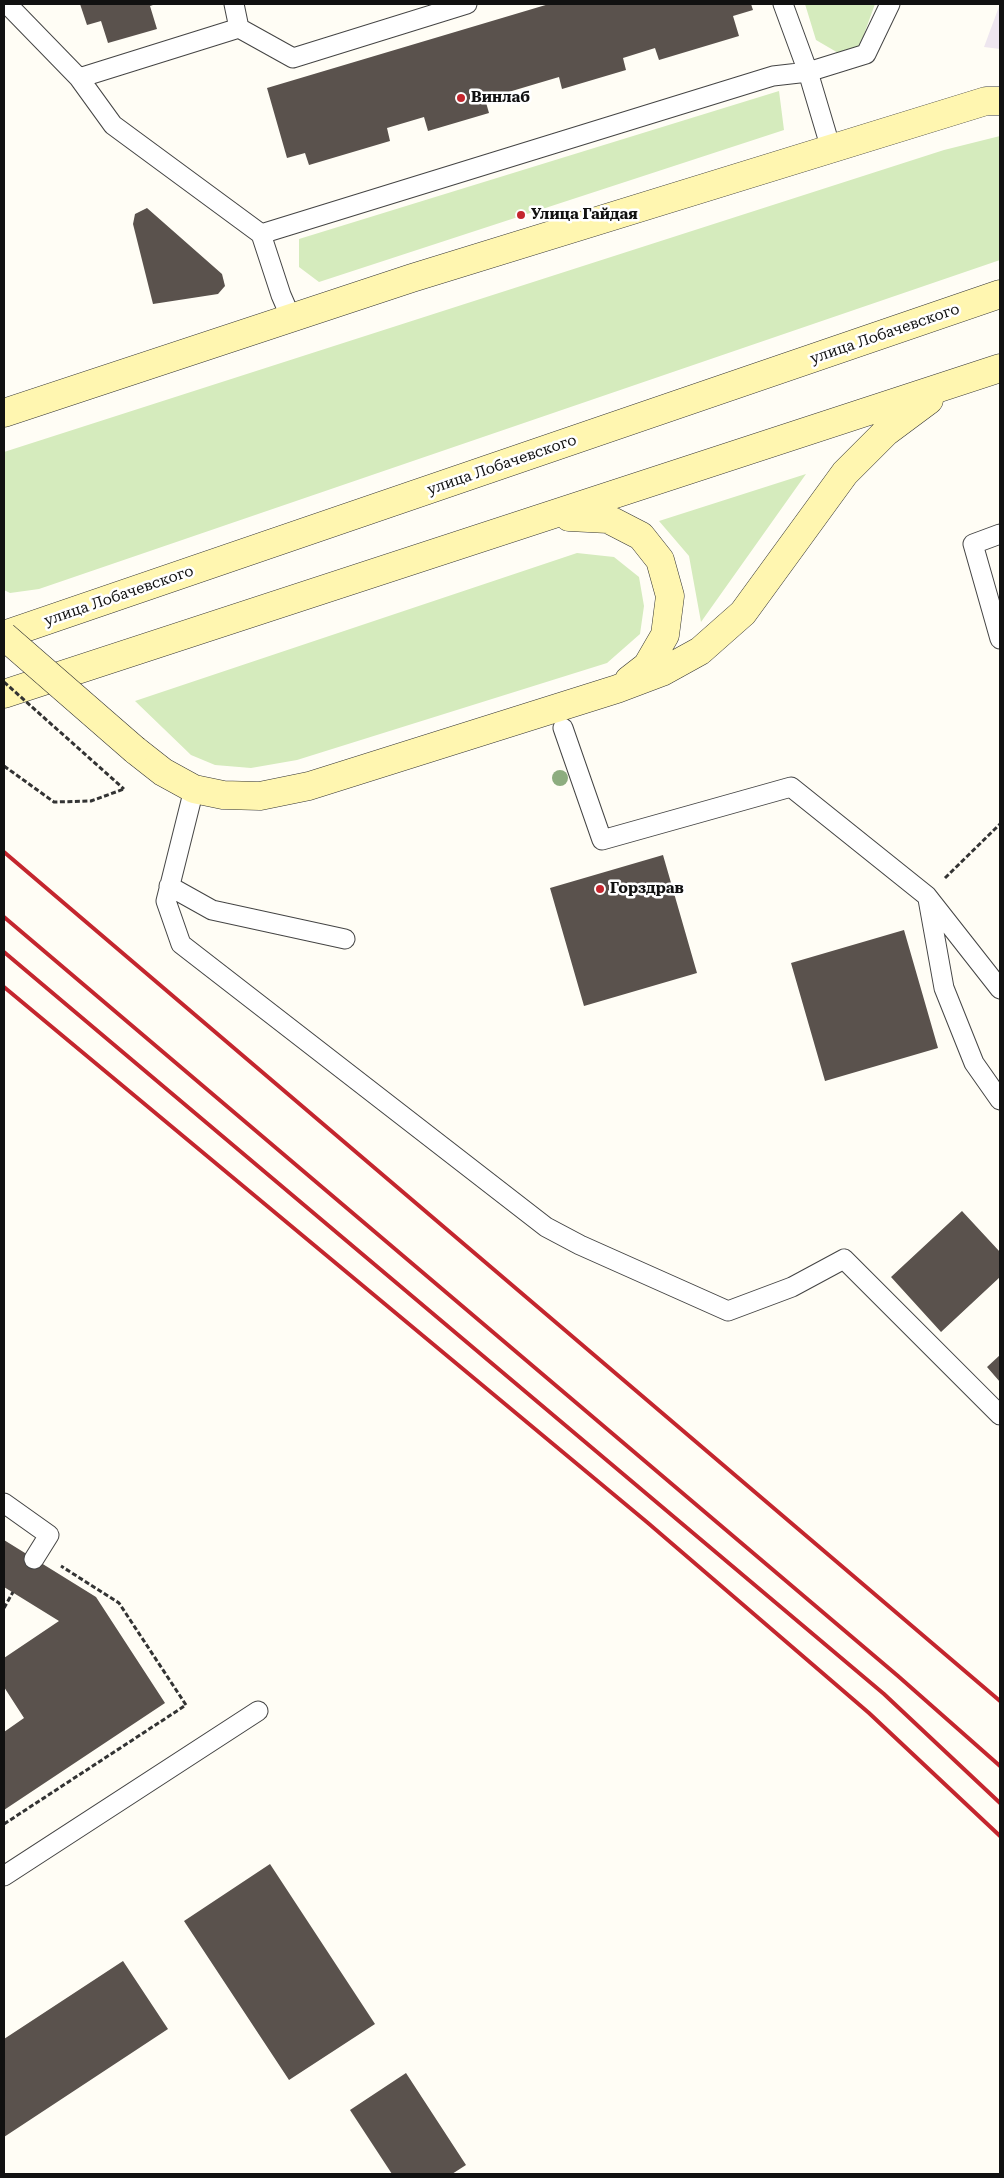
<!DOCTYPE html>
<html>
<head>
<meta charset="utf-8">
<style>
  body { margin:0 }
  #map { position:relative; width:1004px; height:2178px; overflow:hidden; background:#fffdf5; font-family:"Roboto Serif",serif }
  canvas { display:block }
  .frame { position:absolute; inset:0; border:5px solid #111; pointer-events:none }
</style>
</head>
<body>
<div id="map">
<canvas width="1004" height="2178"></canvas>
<div class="frame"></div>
</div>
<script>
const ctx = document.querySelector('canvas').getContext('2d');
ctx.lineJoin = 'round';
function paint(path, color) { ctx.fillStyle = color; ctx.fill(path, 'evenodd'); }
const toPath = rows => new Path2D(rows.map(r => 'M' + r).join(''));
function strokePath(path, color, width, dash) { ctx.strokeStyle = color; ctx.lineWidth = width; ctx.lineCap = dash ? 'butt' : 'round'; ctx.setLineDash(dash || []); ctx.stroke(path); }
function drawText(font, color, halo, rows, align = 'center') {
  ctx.font = font + ' "Roboto Serif",serif'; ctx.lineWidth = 5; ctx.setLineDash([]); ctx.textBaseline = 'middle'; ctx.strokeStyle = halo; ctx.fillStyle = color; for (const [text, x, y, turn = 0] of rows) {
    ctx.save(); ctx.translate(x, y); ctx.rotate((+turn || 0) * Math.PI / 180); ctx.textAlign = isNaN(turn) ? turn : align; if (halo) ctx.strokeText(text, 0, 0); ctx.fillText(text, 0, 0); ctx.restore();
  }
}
const industrial = toPath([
  [1000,4,1000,49,984,47]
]);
const green = toPath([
  [805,4,875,4,859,48,840,54,816,40],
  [779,91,784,130,319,282,299,267,299,239],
  [1000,136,1000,260,39,589,10,593,4,590,4,452,944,150],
  [806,474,701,622,689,556,659,521],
  [577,553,614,557,639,577,644,606,640,634,607,663,297,760,251,768,215,765,191,755,135,701]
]);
const building = toPath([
  [80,4,156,4,150,6,157,29,108,43,101,21,87,25],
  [549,4,751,4,753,10,733,16,739,36,659,60,655,48,623,58,626,70,562,89,559,77,485,99,489,113,428,131,424,117,387,128,390,141,309,165,305,153,287,158,267,88],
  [147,208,222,274,225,286,218,294,153,304,133,224,135,214],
  [663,855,697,973,584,1006,550,888],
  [904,930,938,1048,825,1081,791,963],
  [962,1211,1000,1252,1000,1277,941,1332,891,1277],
  [1000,1355,1000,1382,987,1367],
  [4,1540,96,1597,165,1703,4,1810,4,1732,24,1718,4,1687,4,1658,59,1621,4,1587],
  [270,1864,375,2024,289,2080,184,1921],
  [123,1961,168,2029,4,2137,4,2039],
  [406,2073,466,2165,452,2174,392,2174,350,2110]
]);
const path = toPath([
  [4,766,54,802,91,801,124,789],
  [945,878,1000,824],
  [4,1608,13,1592],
  [4,1824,186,1705,119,1603,61,1566]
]);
const lane = toPath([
  [7,4,79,78],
  [234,4,239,28],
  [783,4,808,72,831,149],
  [261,234,773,76,808,72,866,54,890,4],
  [291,318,281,295,261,234,113,125,79,78,239,28,293,58,467,4],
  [1000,534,973,544,1000,639],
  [563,728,602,840,791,787,927,896,1000,989],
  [194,789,166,901,181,944,546,1227,580,1245,728,1311,792,1287,844,1259,1000,1415],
  [169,886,212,910,345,939],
  [928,899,944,988,974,1063,1000,1100],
  [4,1503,49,1535,34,1559],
  [4,1876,258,1711]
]);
const secondary = toPath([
  [4,413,412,278,986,101,1000,101],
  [569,517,608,519,641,536,660,560,670,596,665,635,647,666,629,680],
  [4,635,1000,294],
  [4,694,1000,368],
  [135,750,163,772,194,789,223,795,260,796,309,786,617,689,662,672,700,651,743,613,845,473,886,432,929,400]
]);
const rail = toPath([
  [4,852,1000,1701],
  [4,917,898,1676,1000,1766],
  [4,952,884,1694,1000,1803],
  [4,987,648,1523,869,1713,1000,1836]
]);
const pathBridge = toPath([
  [4,682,124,789]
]);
const secondaryBridge = toPath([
  [4,636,135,750]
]);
const trees = [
  [560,778]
];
const markers = [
  [461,98,5,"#c4262e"],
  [521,215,5,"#c4262e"],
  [600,889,5,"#c4262e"]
];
const poiNames = [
  ["Винлаб",471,98],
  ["Улица Гайдая",531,215],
  ["Горздрав",610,889]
];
const streetNames = [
  ["улица Лобачевского",885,334,-19],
  ["улица Лобачевского",502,465,-19],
  ["улица Лобачевского",119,596,-19]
];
paint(industrial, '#eee6ef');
paint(green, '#d5ebbd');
paint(building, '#5a524d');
strokePath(lane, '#444', 21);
strokePath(secondary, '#333', 29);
strokePath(path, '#333', 3, [5, 2.5]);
strokePath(lane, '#fff', 19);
strokePath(secondary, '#fff6b0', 28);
strokePath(rail, '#c4262e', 4);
strokePath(secondaryBridge, '#333', 29, []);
strokePath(pathBridge, '#333', 3, [5, 2.5]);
strokePath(secondaryBridge, '#fff6b0', 28);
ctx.fillStyle = '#8dad7f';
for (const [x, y] of trees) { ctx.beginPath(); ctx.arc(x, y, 8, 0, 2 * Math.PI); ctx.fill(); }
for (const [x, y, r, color] of markers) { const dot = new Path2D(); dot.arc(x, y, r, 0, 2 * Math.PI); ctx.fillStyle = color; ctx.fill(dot); strokePath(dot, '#fff', 2); }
drawText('bold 15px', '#111', '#fff', poiNames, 'left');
drawText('15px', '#111', '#fff', streetNames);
</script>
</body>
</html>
